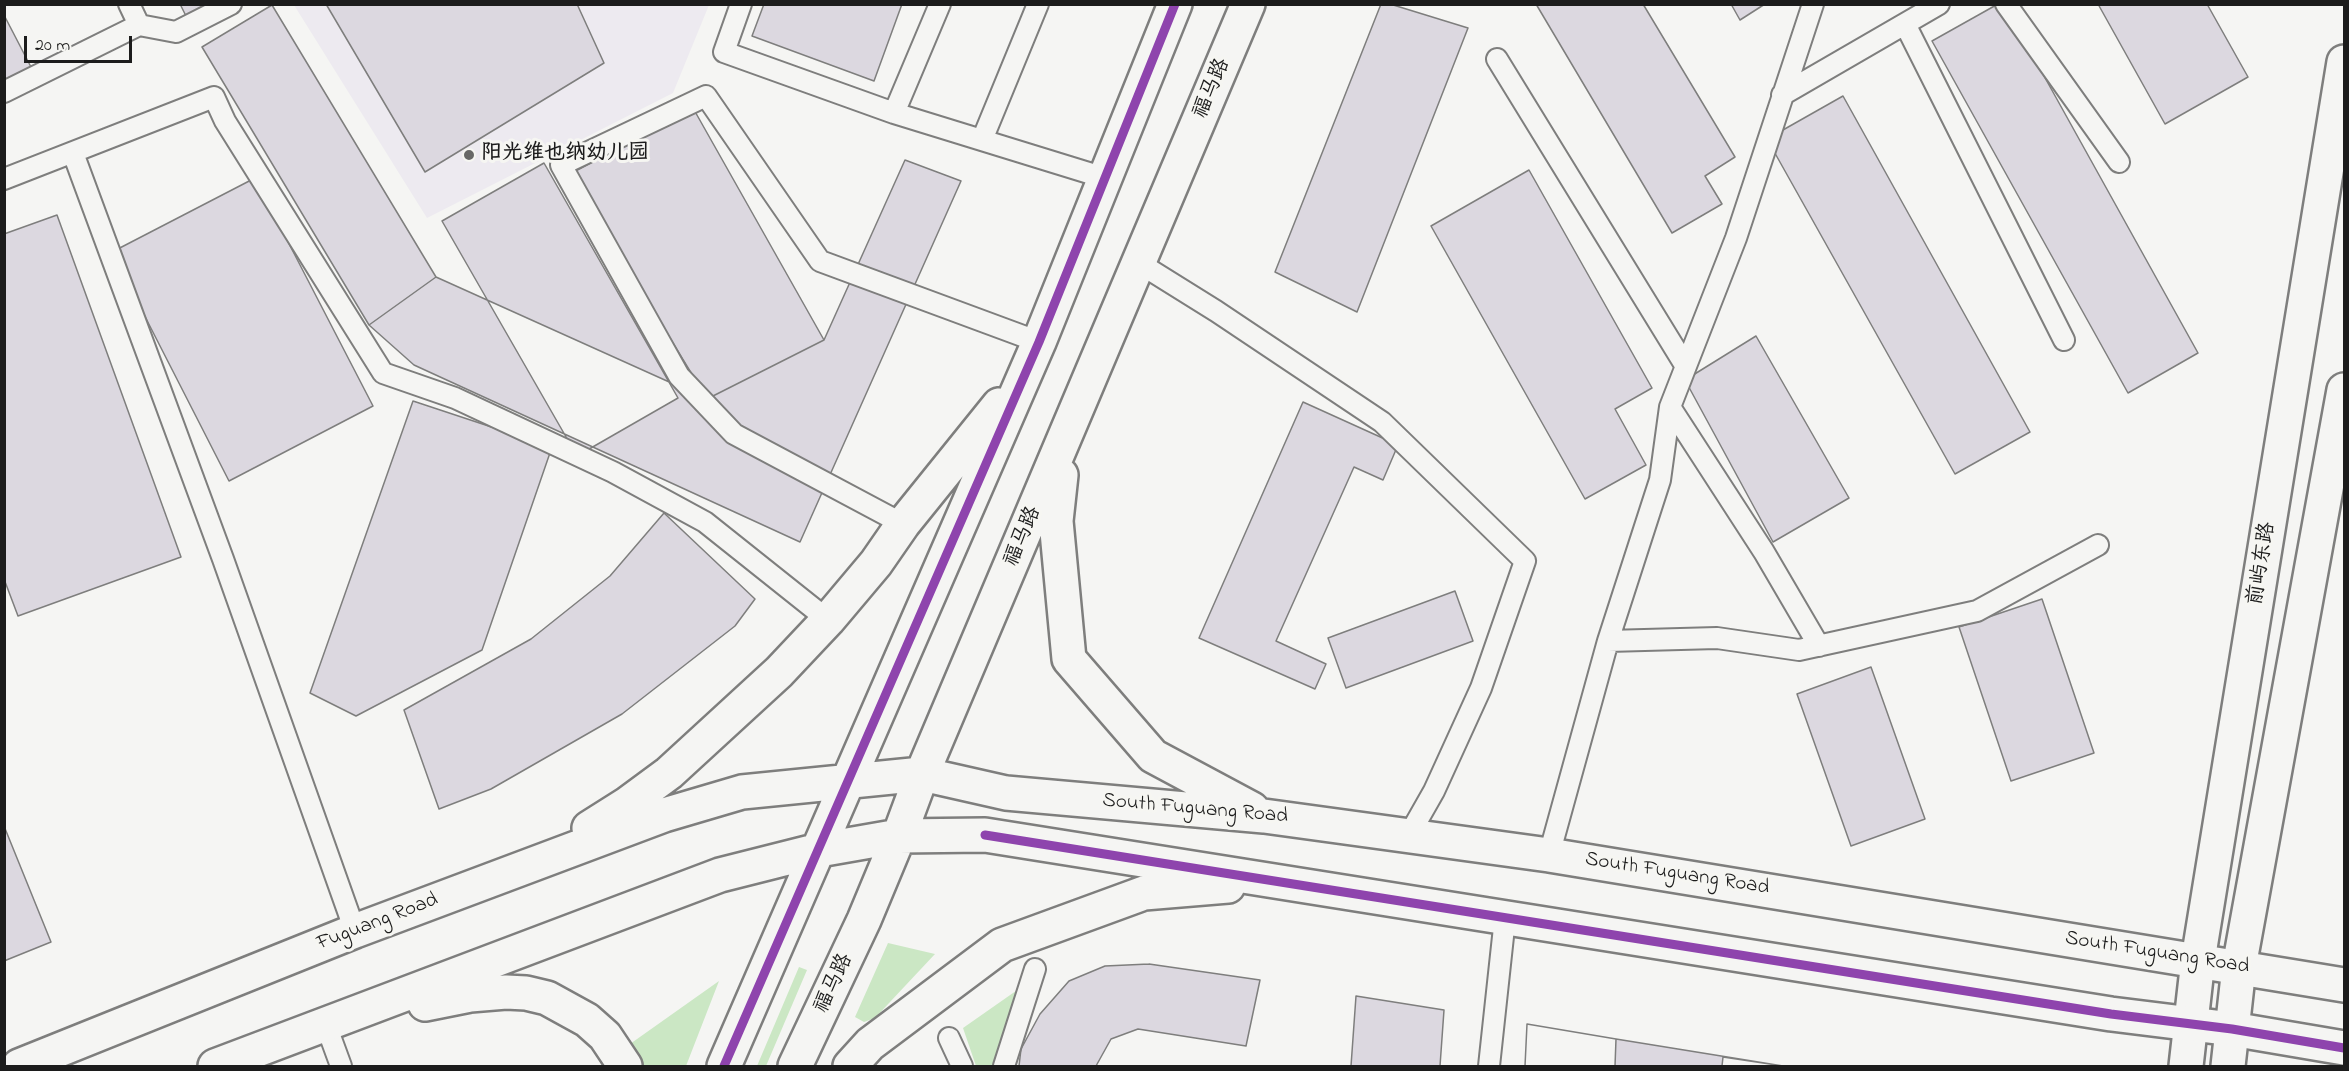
<!DOCTYPE html>
<html>
<head>
<meta charset="utf-8">
<style>
  body { margin:0 }
  #map { position:relative; width:2349px; height:1071px; overflow:hidden; background:#f5f5f3; font-family:"Indie Flower",sans-serif }
  canvas { display:block }
  .frame { position:absolute; inset:0; border:6px solid #1c1c1c; pointer-events:none }
  .scale { position:absolute; left:24px; top:36px; width:108px; height:27px; box-sizing:border-box; border:3px solid #1c1c1c; border-top:0; padding-left:8px; font-size:18px; line-height:21px; white-space:nowrap; color:#1c1c1c; -webkit-text-stroke:4px #f6f6f2; paint-order:stroke }
</style>
</head>
<body>
<div id="map">
<canvas width="2349" height="1071"></canvas>
<div class="frame"></div>
<div class="scale">20 m</div>
</div>
<script>
const ctx = document.querySelector('canvas').getContext('2d');
ctx.lineJoin = 'round';
function paint(path, color) { ctx.fillStyle = color; ctx.fill(path, 'evenodd'); }
const toPath = rows => new Path2D(rows.map(r => 'M' + r).join(''));
function strokePath(path, color, width, dash) { ctx.strokeStyle = color; ctx.lineWidth = width; ctx.lineCap = dash ? 'butt' : 'round'; ctx.setLineDash(dash || []); ctx.stroke(path); }
function drawText(font, color, halo, rows, align = 'center') {
  ctx.font = font + ' "Indie Flower","LXGW WenKai TC",sans-serif'; ctx.lineWidth = 6; ctx.setLineDash([]); ctx.textBaseline = 'middle'; ctx.strokeStyle = halo; ctx.fillStyle = color; for (const [text, x, y, turn = 0] of rows) {
    ctx.save(); ctx.translate(x, y); ctx.rotate((+turn || 0) * Math.PI / 180); ctx.textAlign = isNaN(turn) ? turn : align; if (halo) ctx.strokeText(text, 0, 0); ctx.fillText(text, 0, 0); ctx.restore();
  }
}
const built = toPath([
  [294,5,709,5,673,93,427,218]
]);
const green = toPath([
  [888,943,935,954,875,1018,864,1022,855,1017],
  [799,967,807,970,766,1066,757,1066],
  [719,981,686,1066,636,1066,630,1044],
  [1023,986,999,1055,992,1066,976,1066,963,1028]
]);
const building = toPath([
  [180,4,213,4,187,18,180,4],
  [326,4,577,4,604,63,425,172,326,4],
  [764,4,902,4,874,81,752,36,764,4],
  [1381,4,1390,4,1468,28,1357,312,1275,272,1381,4],
  [1536,4,1643,4,1735,157,1705,176,1722,204,1672,233,1536,4],
  [1731,4,1765,4,1740,20,1731,4],
  [1998,4,2004,4,2198,353,2128,393,1932,41,1998,4],
  [2098,4,2207,4,2248,77,2165,124,2098,4],
  [272,5,436,277,369,325,202,47,272,5],
  [4,15,32,69,4,82,4,15],
  [1843,96,2030,432,1955,474,1767,139,1843,96],
  [693,108,824,340,707,399,570,174,693,108],
  [905,160,961,181,800,542,414,365,369,325,436,277,707,399,824,340,905,160],
  [544,163,678,398,577,456,442,221,544,163],
  [1529,170,1652,388,1615,409,1646,465,1585,499,1431,226,1529,170],
  [255,178,373,406,229,481,112,252,255,178],
  [57,215,181,557,18,616,4,579,4,234,57,215],
  [1756,336,1849,498,1773,542,1685,380,1756,336],
  [413,401,552,447,482,650,356,716,310,693,413,401],
  [1303,402,1398,445,1383,480,1354,467,1276,641,1326,664,1315,689,1199,638,1303,402],
  [664,513,755,599,735,626,622,714,491,789,439,809,404,710,531,639,610,576,664,513],
  [1455,591,1473,641,1346,688,1328,638,1455,591],
  [2042,599,2094,753,2011,781,1959,627,2042,599],
  [1871,667,1925,819,1851,846,1797,694,1871,667],
  [4,826,51,942,4,961,4,826],
  [1149,964,1260,980,1246,1046,1138,1029,1111,1039,1096,1066,1019,1066,1021,1049,1040,1014,1069,981,1105,966,1149,964],
  [1356,996,1444,1010,1440,1066,1351,1066,1356,996],
  [1527,1024,1616,1039,1783,1066,1525,1066,1527,1024],
  [1527,1024,1616,1039,1615,1066,1525,1066,1527,1024],
  [1723,1057,1783,1066,1722,1066,1723,1057]
]);
const service = toPath([
  [129,4,139,25,176,32,231,4],
  [741,4,724,52,894,113,1105,178],
  [2006,4,2119,162],
  [1905,24,2064,340],
  [1497,59,1685,365],
  [4,92,139,25],
  [1782,95,1939,4],
  [894,113,940,4],
  [982,140,1038,4],
  [73,153,223,559,355,931],
  [4,179,214,97,225,121,383,373,455,398,613,472,705,522,828,620],
  [1139,263,1216,311,1382,422,1525,561,1481,688,1434,791,1409,835],
  [1670,407,1764,552,1819,646],
  [903,524,734,434,679,376,561,165,706,96,820,261,1039,342],
  [1608,641,1717,638,1799,650,1977,611,2098,545],
  [1549,855,1608,641,1660,480,1670,407,1736,238,1813,4],
  [326,1025,341,1066],
  [949,1038,962,1066],
  [1004,1066,1035,969],
  [1489,1066,1505,918]
]);
const secondary = toPath([
  [2186,1066,2198,960,2344,62],
  [2228,1066,2239,967,2344,390]
]);
const primary = toPath([
  [1061,475,1056,521,1069,659,1153,756,1252,809],
  [589,828,627,804,669,773,779,672,828,620,876,563,903,524,999,405],
  [425,1004,470,995,506,992,526,993,547,998,587,1020,605,1036,625,1066],
  [19,1066,355,931,664,815,742,792,922,774,1006,793,1264,816,1549,855,2344,985],
  [215,1066,720,875,819,850,899,836,985,835,2111,1014,2232,1029,2344,1048],
  [724,1066,1039,342,1175,4],
  [795,1066,864,920,899,836,922,774,1248,4],
  [850,1066,870,1044,1002,945,1144,893,1228,886]
]);
const bus1 = toPath([
  [985,835,2111,1014,2232,1029,2344,1048],
  [724,1066,1039,342,1175,4]
]);
const markers = [
  [469,155,6,"#686867"]
];
const streetNames = [
  ["福马路",1213,89,-67],
  ["福马路",1024,537,-67],
  ["前屿东路",2263,564,-81],
  ["South Fuguang Road",1195,810,5],
  ["South Fuguang Road",1677,875,9],
  ["Fuguang Road",378,923,-21],
  ["South Fuguang Road",2157,954,9],
  ["福马路",835,984,-65]
];
const poiNames = [
  ["阳光维也纳幼儿园",481,155]
];
paint(built, '#edeaf0');
paint(green, '#cbe7c4');
paint(building, '#dcd8e0');
strokePath(building, '#7e7e7d', 1.5);
strokePath(service, '#7e7e7d', 24);
strokePath(secondary, '#7e7e7d', 38);
strokePath(primary, '#7e7e7d', 38);
strokePath(service, '#f5f5f3', 20);
strokePath(secondary, '#f5f5f3', 33);
strokePath(primary, '#f5f5f3', 33);
strokePath(bus1, '#8e44ad', 9);
for (const [x, y, r, color] of markers) { const dot = new Path2D(); dot.arc(x, y, r, 0, 2 * Math.PI); ctx.fillStyle = color; ctx.fill(dot); strokePath(dot, '#f6f6f2', 2); }
drawText('21px', '#1c1c1c', '#f6f6f2', streetNames);
drawText('bold 21px', '#1c1c1c', '#f6f6f2', poiNames, 'left');
</script>
</body>
</html>
